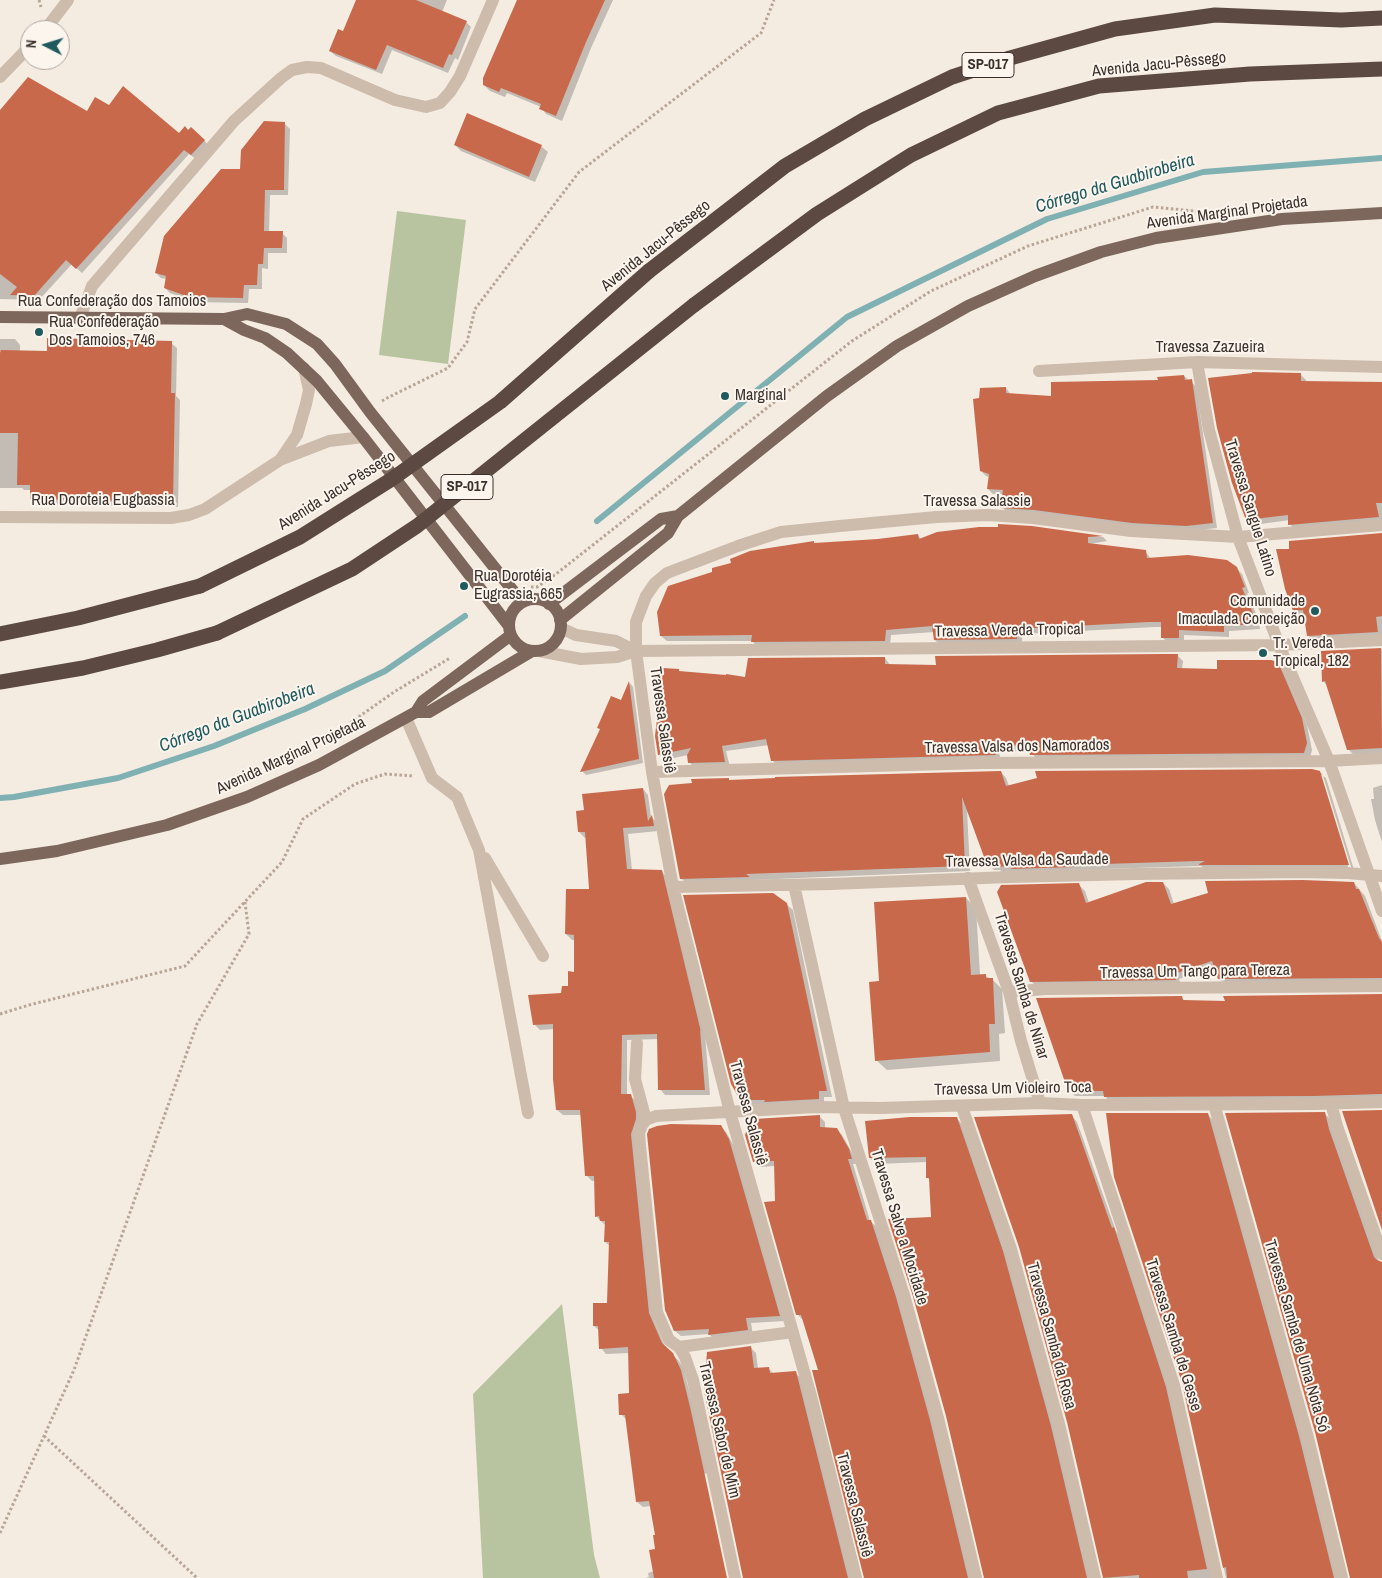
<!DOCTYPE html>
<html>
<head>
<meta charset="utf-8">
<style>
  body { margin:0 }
  #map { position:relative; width:1382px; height:1578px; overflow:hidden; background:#f4ebe1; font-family:"Archivo Narrow",sans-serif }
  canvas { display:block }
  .north { position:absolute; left:20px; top:20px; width:50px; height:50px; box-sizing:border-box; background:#fbf5ee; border:1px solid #aea6a0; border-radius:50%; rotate:275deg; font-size:14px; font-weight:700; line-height:20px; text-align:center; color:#3b302b }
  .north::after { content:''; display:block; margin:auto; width:18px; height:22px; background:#1f5a5e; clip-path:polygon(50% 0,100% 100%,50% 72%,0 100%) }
</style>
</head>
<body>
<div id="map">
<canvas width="1382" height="1578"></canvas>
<div class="north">N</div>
</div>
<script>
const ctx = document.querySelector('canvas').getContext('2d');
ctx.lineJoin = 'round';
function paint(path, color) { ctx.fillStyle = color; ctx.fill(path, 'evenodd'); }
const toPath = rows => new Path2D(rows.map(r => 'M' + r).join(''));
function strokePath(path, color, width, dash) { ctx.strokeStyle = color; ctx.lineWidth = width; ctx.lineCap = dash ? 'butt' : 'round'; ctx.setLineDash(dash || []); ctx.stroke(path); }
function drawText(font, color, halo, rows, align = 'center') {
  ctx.font = font + ' "Archivo Narrow",sans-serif'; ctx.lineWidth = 4; ctx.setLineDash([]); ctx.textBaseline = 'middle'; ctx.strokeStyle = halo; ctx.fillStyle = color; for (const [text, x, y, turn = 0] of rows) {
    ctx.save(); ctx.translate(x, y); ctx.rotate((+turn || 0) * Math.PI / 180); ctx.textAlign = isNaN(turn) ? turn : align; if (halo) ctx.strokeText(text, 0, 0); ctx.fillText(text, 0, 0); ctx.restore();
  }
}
const green = toPath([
  [397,211,466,220,448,364,379,355],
  [562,1304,594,1555,600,1578,483,1578,473,1394]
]);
const shadow = toPath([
  [357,0,447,0,442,12,466,22,471,27,458,60,455,58,448,73,392,50,382,74,336,56,330,51,344,32],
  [517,0,613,0,591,48,562,121,546,114,541,107,507,93,505,97,490,91,484,85],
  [110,107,179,134,204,140,208,145,196,159,189,154,82,273,72,264,39,300,0,299,0,112,87,113],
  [468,115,542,147,548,152,535,182,461,151,455,145],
  [285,124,290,129,288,195,270,195,269,232,282,233,287,238,287,253,268,253,268,269,262,268,262,289,249,289,248,303,195,302,170,293,165,288,167,279,161,278,156,273,241,170],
  [0,339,15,339,20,345,20,352,48,352,171,343,177,348,176,396,180,400,178,507,37,504,31,499,31,490,24,490,22,488,0,488],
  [1300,374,1306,380,1306,382,1382,383,1382,523,1295,530,1290,524,1290,520,1253,525,1247,519],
  [1184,376,1196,386,1217,528,1197,530,1138,527,1007,512,1002,507,1003,494,993,494,988,489,990,477,986,476,981,471,1006,388,1011,395,1052,398],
  [1032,527,1103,537,1107,541,1089,544,1145,551,1151,559,1236,568,1242,574,1249,593,1247,593,1258,618,1260,629,1229,631,1229,637,1184,635,1184,643,1168,643,1162,637,1162,627,1155,627,1022,634,1022,644,940,645,935,640,934,632,891,635,890,646,758,647,752,641,667,641,661,636,713,573,733,564,732,560,757,550,813,542,816,544,878,540,918,535,921,539],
  [1382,534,1382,637,1314,641,1308,635,1306,615,1300,616,1294,610,1290,550],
  [1382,649,1382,754,1354,755,1348,749,1328,686,1323,681,1322,652],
  [1177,655,1183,661,1182,669,1218,670,1277,663,1283,669,1307,725,1312,750,1310,758,1037,760,1030,750,999,753,1001,760,778,766,772,760,769,745,726,751,730,767,695,768,689,762,688,755,665,760,659,754,680,673,746,679,885,658,890,665,938,666],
  [630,683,633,687,643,763,586,775,582,771,621,702],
  [1001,772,1006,778,1009,786,1320,772,1323,775,1320,775,1349,870,1206,870,1201,866,1002,872,1000,870,994,870,988,864,967,810,970,871,751,880,687,884,681,878,731,782],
  [1323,776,1326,778,1354,870,1352,870],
  [1382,785,1382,842,1375,820,1371,799,1374,799,1373,788],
  [643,789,648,795,651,817,657,822,658,831,628,834,632,870,661,871,667,877,705,1034,710,1095,665,1095,660,1089,659,1039,627,1040,627,1095,630,1095,636,1101,641,1119,654,1320,666,1349,678,1360,683,1367,696,1417,708,1473,704,1474,724,1578,645,1578,649,1577,648,1573,654,1571,657,1536,651,1506,643,1507,637,1502,627,1420,621,1414,630,1395,629,1353,606,1354,601,1348,600,1331,594,1326,608,1305,610,1246,605,1242,606,1226,596,1216,595,1181,592,1181,587,1176,582,1115,563,1115,557,1110,554,1029,540,1030,535,1025,562,994,570,987,575,973,575,940,572,940,566,934,591,891,587,837,585,838,579,832,585,812],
  [1163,883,1169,889,1174,904,1354,883,1365,896,1382,941,1382,983,1225,984,1219,979,1215,967,1179,979,1181,985,1037,987,1031,981,1079,885,1085,891,1089,903],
  [966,898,976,908,980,975,985,975,990,979,992,979,1002,989,1005,1033,999,1034,1000,1061,887,1070,876,1060,880,982],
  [786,904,793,910,832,1097,824,1097,824,1104,747,1105,741,1099],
  [1382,995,1382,1099,1110,1102,1105,1096,1075,1096,1069,1090,1181,997,1185,1001,1227,1002],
  [1324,1113,1330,1119,1379,1262,1382,1263,1382,1578,1351,1578],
  [1207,1114,1213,1120,1304,1443,1337,1578,1226,1578,1183,1383],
  [819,1116,825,1122,825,1129,836,1129,842,1135,854,1156,857,1164,853,1164,870,1221,877,1227,901,1304,935,1427,971,1578,865,1578,820,1371,803,1320,798,1315,776,1202,775,1166,760,1167,754,1161,764,1139],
  [1072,1116,1077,1122,1116,1231,1119,1234,1171,1394,1212,1578,1104,1578],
  [956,1118,962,1124,1008,1258,1056,1433,1090,1578,985,1578,932,1218,931,1181,928,1178,927,1162,876,1164,870,1158,866,1122],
  [720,1126,726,1132,734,1146,784,1321,751,1323,753,1335,715,1340,709,1334,681,1336,675,1331],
  [750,1347,756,1353,758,1369,768,1368,774,1374,795,1373,801,1378,851,1578,754,1578]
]);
const stream = toPath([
  [597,521,847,317,1047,219,1203,172,1382,158],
  [0,798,14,797,118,778,214,746,305,709,385,671,465,616]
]);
const building = toPath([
  [356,0,416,0,467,21,452,55,449,54,443,68,387,45,376,70,329,51,338,29,343,31],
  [517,0,605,0,586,42,556,116,539,109,541,104,501,88,499,92,483,85,483,78],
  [28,77,87,111,95,97,109,105,123,86,179,133,185,126,188,130,191,127,205,140,191,155,184,150,76,269,66,260,34,296,10,295,17,287,0,274,0,110],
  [467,113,542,145,529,177,454,145],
  [264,121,285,122,284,190,265,190,264,231,283,231,282,248,264,248,263,264,258,264,257,285,244,285,243,298,189,297,164,288,166,276,155,273,164,236,221,169,240,169,241,150],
  [47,338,172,341,171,393,175,393,173,502,30,499,30,485,17,485,18,433,0,433,0,353,1,350,47,351],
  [1252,372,1301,373,1301,381,1382,382,1382,503,1376,503,1379,517,1288,525,1288,515,1246,520,1232,483,1217,428,1208,378,1252,373],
  [1184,375,1185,380,1192,379,1213,523,1186,526,1132,523,1034,510,1000,508,1003,490,987,489,989,474,980,471,973,399,979,398,980,388,1006,387,1006,393,1051,396,1051,382,1158,380,1157,377],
  [998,524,1032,526,1103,536,1088,537,1088,543,1146,550,1147,558,1188,555,1227,560,1237,567,1245,587,1242,588,1252,611,1256,624,1224,626,1224,632,1179,630,1179,638,1161,638,1161,622,1149,622,1017,629,1017,639,934,640,932,626,886,630,885,641,751,642,752,635,660,636,657,612,668,586,712,572,712,568,731,563,730,559,750,551,814,541,814,543,878,539,918,534,919,539,937,532,979,527,998,527],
  [1382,533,1382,616,1376,617,1378,632,1307,636,1303,610,1293,611,1285,589,1276,549,1289,549,1289,541],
  [1381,648,1382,748,1347,750,1325,681,1322,682,1321,651],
  [1162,654,1178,654,1177,668,1217,669,1217,660,1271,660,1278,662,1302,718,1307,743,1304,753,1030,755,1027,745,994,748,996,755,771,761,766,739,722,746,725,762,688,763,687,755,691,748,658,755,655,736,663,668,679,669,679,671,726,675,726,674,745,677,748,658,885,657,885,664,936,665,935,656],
  [629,681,639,759,580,772,600,729,597,728,611,696,621,700],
  [1312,769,1320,771,1349,865,1199,865,1199,864,1205,861,1198,861,1073,865,1074,867,1011,869,1013,866,995,867,995,864,987,865,962,797,965,866,746,874,750,877,680,879,664,794,669,785,692,783,691,779,729,778,729,780,775,778,775,777,1001,771,1006,786,1037,778,1035,771],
  [643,788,648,821,652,815,654,826,623,828,627,869,662,870,701,1032,700,1030,705,1090,658,1090,657,1034,622,1035,621,1094,631,1094,636,1112,636,1119,631,1134,649,1313,662,1343,673,1353,681,1370,691,1411,727,1578,654,1578,649,1550,655,1549,653,1535,655,1535,649,1501,636,1502,625,1415,619,1415,618,1394,629,1393,628,1347,599,1349,598,1326,593,1326,593,1303,607,1303,609,1242,604,1242,605,1221,600,1221,599,1216,595,1217,594,1176,585,1176,580,1110,556,1110,553,1079,553,1024,533,1025,528,995,561,993,562,986,568,986,568,971,574,972,574,935,565,934,566,889,589,889,585,832,578,832,576,811,584,810,582,794],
  [1303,880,1354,882,1356,889,1359,889,1379,938,1382,942,1382,978,1218,979,1212,961,1174,974,1176,980,1030,982,997,892,1001,885,1079,883,1086,903,1146,882,1163,882,1171,904,1208,893,1205,881],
  [773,893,787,903,827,1091,819,1091,819,1099,764,1102,765,1100,740,1100,731,1084,683,895],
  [966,897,971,975,986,974,986,978,993,978,995,1024,989,1024,990,1052,875,1061,869,982,879,981,874,902],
  [1382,994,1382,1094,1314,1096,1104,1097,1103,1091,1068,1091,1036,998,1182,996,1183,1000,1225,1001,1223,996],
  [1382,1110,1382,1230,1342,1111],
  [1325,1112,1329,1129,1374,1257,1377,1260,1382,1262,1382,1578,1350,1578,1315,1432,1225,1113],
  [1106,1113,1208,1113,1299,1436,1334,1578,1227,1578,1226,1567,1223,1568,1182,1383,1114,1177],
  [1072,1114,1112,1228,1114,1227,1166,1387,1207,1569,1187,1571,1188,1578,1139,1578,1139,1575,1103,1578,1067,1422,1019,1247,974,1117],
  [820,1115,820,1127,837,1128,849,1149,852,1159,848,1159,867,1220,871,1220,896,1297,930,1420,968,1578,864,1578,812,1370,818,1370,801,1315,796,1315,764,1202,775,1201,774,1161,753,1162,745,1135,746,1132,762,1137,753,1121,754,1119],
  [910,1117,957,1117,1003,1251,1051,1426,1087,1578,984,1578,946,1416,912,1293,888,1219,931,1217,929,1178,926,1178,926,1157,869,1158,865,1121],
  [671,1124,721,1125,729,1139,780,1316,746,1318,748,1330,708,1335,709,1329,674,1331,665,1310,647,1134,649,1129,657,1126],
  [751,1346,754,1368,769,1367,770,1373,796,1371,848,1578,743,1578,704,1391,707,1352]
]);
const path = toPath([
  [39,0,41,7],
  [382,401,389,397,448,368,467,342,475,309,579,172,761,33,774,0],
  [531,587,537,587,556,574,852,341,931,291,1028,246,1153,207,1204,212],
  [326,740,394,692,450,658],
  [0,1014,29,1005,185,966,282,862,303,819,355,784,385,774,414,776],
  [44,1436,197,1578],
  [0,1533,74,1370,197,1024,249,934,245,902]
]);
const minor = toPath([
  [45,30,68,0],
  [0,77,30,46],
  [80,318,92,286,234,121,281,78,292,70,307,67,321,68,395,100,426,107,440,103,450,92,460,76,493,0],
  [1197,362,1209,430,1238,537,1279,645,1329,761,1382,911],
  [1039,371,1197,362,1382,367],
  [280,460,297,435,306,404,309,390,304,368],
  [0,517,171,518,189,515,205,509,280,460,329,441,363,437],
  [561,628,576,635,616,641,636,651],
  [539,651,581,659,617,657,636,651,1279,645,1382,640],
  [406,718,432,778,457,797,479,850,528,1113],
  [652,772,983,763,1329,761,1382,758],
  [485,858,543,956],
  [968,878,1009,992,1021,1041,1040,1103],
  [794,885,844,1108,904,1295,938,1418,976,1578],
  [673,887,831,884,1009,877,1136,874,1303,872,1348,873,1382,876],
  [1009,992,1045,989,1382,986],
  [637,1043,635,1079,646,1120],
  [1331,1103,1337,1126,1382,1254],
  [1214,1104,1307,1434,1342,1578],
  [1082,1105,1174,1385,1217,1578],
  [962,1107,1011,1249,1059,1424,1095,1578],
  [679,1347,793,1332],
  [735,1578,693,1380,685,1357,679,1347,669,1340,657,1312,640,1146,639,1133,642,1125,646,1120,656,1116,815,1107,880,1108,1040,1103,1082,1105,1314,1104,1382,1102],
  [856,1578,811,1396,730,1112,673,887,652,772,636,651,636,622,646,596,655,583,667,573,738,546,781,532,840,526,936,517,988,515,1033,518,1131,531,1238,537,1382,525]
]);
const major = toPath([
  [0,317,224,319,247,314,286,324,317,344,335,364,370,412,522,602],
  [224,319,244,330,265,338,287,353,317,381,363,437,509,626],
  '509 625a26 26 0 1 1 52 0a26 26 0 1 1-52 0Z',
  [549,604,661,519,678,516],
  [560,620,668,533,678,516,827,396,897,346,968,306,1035,276,1101,252,1156,238,1282,219,1382,213],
  [416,712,423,701,511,635],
  [0,859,57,851,167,825,247,797,319,765,416,712,429,712,532,651]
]);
const highway = toPath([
  [649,271,785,166,865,119,952,77,1010,58,1115,29,1215,15,1341,20,1382,18],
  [694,305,817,214,911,155,998,113,1099,86,1250,74,1382,69],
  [0,634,78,618,200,586],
  [0,682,83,668,157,650,217,633]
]);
const highwayBridge = toPath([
  [200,586,300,537,392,479,500,402,649,271],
  [217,633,352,569,417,526,694,305]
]);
const markers = [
  [39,332,5,"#1f5a5e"],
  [725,396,5,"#1f5a5e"],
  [464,586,5,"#1f5a5e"],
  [1315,611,5,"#1f5a5e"],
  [1263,653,5,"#1f5a5e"]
];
const shields = [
  [988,65,52],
  [467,487,52]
];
const shieldNames = [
  ["SP-017",988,65],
  ["SP-017",467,487]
];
const streetNames = [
  ["Avenida Jacu-Pêssego",1159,65,-6],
  ["Avenida Marginal Projetada",1227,213,-8],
  ["Avenida Jacu-Pêssego",656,246,-39],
  ["Rua Confederação dos Tamoios",112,302],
  ["Travessa Zazueira",1210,348],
  ["Avenida Jacu-Pêssego",337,491,-32],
  ["Rua Doroteia Eugbassia",103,501],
  ["Travessa Salassie",977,502],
  ["Travessa Sangue Latino",1250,508,73],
  ["Travessa Vereda Tropical",1009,631,-1],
  ["Travessa Salassiê",662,720,82],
  ["Travessa Valsa dos Namorados",1017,747,-1],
  ["Avenida Marginal Projetada",291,756,-25],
  ["Travessa Valsa da Saudade",1027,861,-1],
  ["Travessa Um Tango para Tereza",1195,972,-1],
  ["Travessa Samba de Ninar",1021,986,73],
  ["Travessa Um Violeiro Toca",1013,1089,-1],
  ["Travessa Salassiê",748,1113,75],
  ["Travessa Salve a Mocidade",899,1227,73],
  ["Travessa Samba de Gesse",1173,1335,73],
  ["Travessa Samba da Rosa",1051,1336,75],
  ["Travessa Samba de Uma Nota Só",1296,1336,74],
  ["Travessa Sabor de Mim",719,1430,77],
  ["Travessa Salassiê",854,1505,76]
];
const poiNames = [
  ["Rua Confederação",49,323],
  ["Dos Tamoios, 746",49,341],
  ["Marginal",735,396],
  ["Rua Dorotéia",474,577],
  ["Eugrassia, 665",474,595],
  ["Comunidade",1305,602,"right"],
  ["Imaculada Conceição",1305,620,"right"],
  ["Tr. Vereda",1273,644],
  ["Tropical, 182",1273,662]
];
const waterNames = [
  ["Córrego da Guabirobeira",1115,184,-17],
  ["Córrego da Guabirobeira",237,718,-21]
];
paint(green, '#b8c4a0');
paint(shadow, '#0003');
strokePath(stream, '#7fb0b2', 6);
paint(building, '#c8694b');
strokePath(path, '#b9a596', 3, [2.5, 2.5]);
strokePath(minor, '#cdbbac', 12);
strokePath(major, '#7d675c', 12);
strokePath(highway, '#5c4a42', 15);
strokePath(highwayBridge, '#5c4a42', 15);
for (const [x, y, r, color] of markers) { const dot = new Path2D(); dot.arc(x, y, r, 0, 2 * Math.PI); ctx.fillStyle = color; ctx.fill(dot); strokePath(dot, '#fbf5ee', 2); }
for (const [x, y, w] of shields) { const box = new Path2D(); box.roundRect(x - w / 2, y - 12.5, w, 25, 4); ctx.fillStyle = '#fbf5ee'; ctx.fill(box); strokePath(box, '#3b302b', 1); }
drawText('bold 15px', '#3b302b', null, shieldNames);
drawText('16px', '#3b302b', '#fbf5ee', streetNames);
drawText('16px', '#3b302b', '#fbf5ee', poiNames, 'left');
drawText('italic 18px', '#1f5a5e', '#fbf5ee', waterNames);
</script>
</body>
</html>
